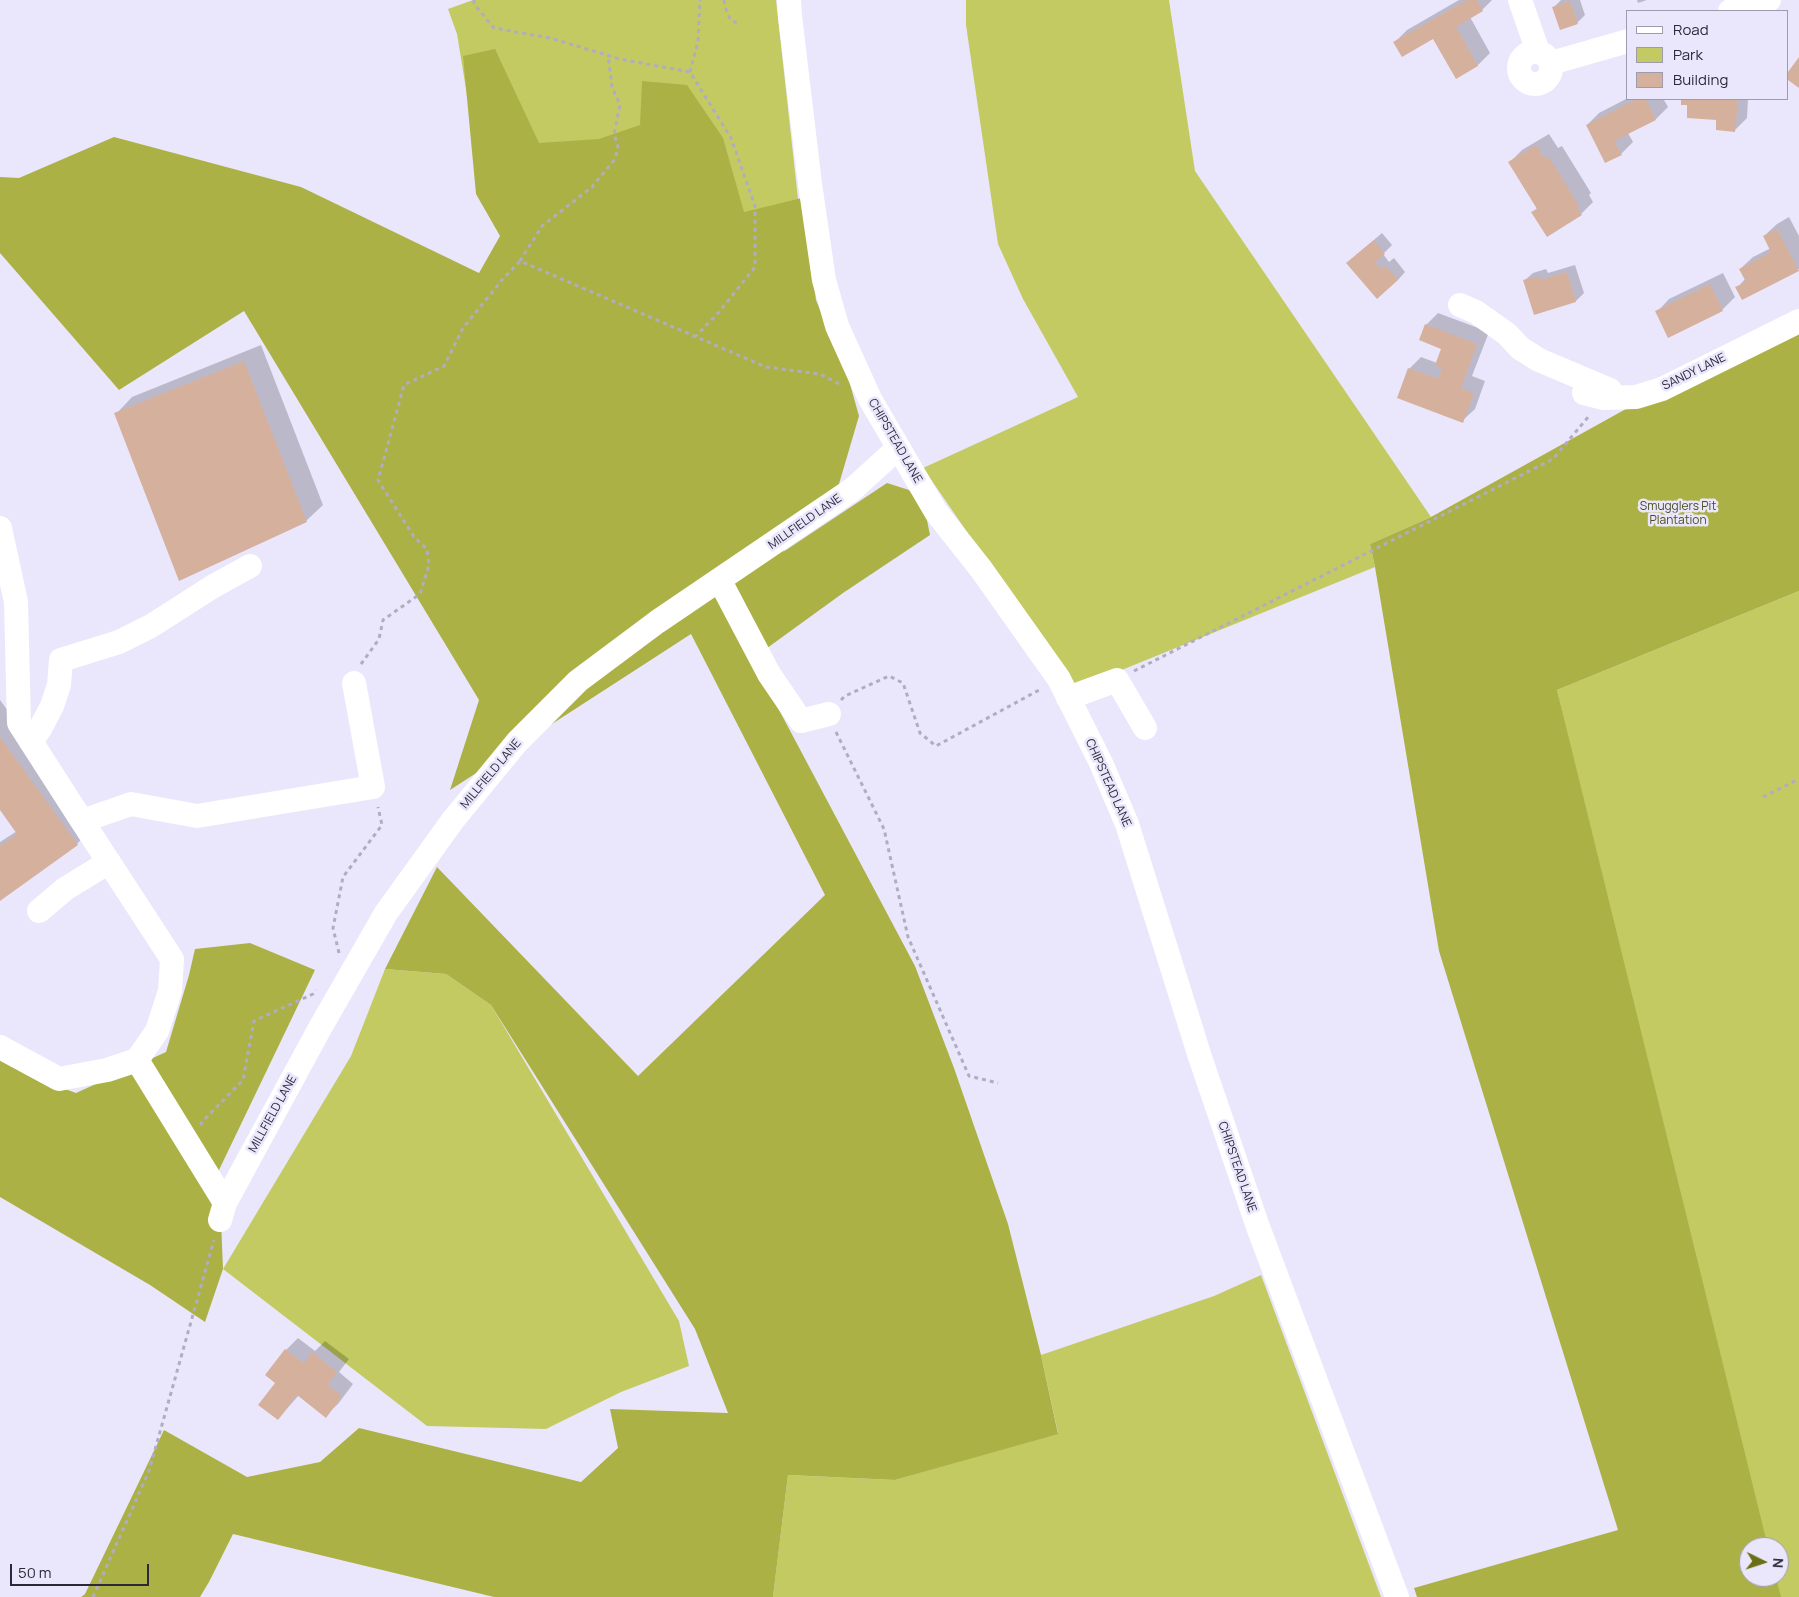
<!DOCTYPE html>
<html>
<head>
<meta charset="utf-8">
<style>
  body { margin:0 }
  #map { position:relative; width:1799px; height:1597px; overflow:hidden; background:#eae7fd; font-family:Manrope,sans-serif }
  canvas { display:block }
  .legend { position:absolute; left:1626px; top:10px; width:162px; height:90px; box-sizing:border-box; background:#eae7fd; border:1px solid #9e9bae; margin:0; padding:6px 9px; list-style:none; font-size:15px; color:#2c2937 }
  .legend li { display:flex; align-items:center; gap:10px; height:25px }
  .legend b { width:25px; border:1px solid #9e9bae }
  .north { position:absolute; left:1739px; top:1537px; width:50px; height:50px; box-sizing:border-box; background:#eae7fd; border:1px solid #9e9bae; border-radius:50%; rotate:94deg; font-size:14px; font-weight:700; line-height:20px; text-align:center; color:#2c2937 }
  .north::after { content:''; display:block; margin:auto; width:18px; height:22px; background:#6b6f13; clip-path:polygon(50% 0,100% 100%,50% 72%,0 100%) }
  .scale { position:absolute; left:10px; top:1564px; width:139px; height:22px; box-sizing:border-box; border:2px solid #2c2937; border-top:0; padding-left:6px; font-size:15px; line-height:18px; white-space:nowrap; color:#2c2937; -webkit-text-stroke:4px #eae7fd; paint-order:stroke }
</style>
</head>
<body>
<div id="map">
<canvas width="1799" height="1597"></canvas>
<ul class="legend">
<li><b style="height:6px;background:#fff"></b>Road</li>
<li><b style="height:14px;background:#c4ca62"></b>Park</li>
<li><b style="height:14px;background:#d5b19d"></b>Building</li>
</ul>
<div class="north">N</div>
<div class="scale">50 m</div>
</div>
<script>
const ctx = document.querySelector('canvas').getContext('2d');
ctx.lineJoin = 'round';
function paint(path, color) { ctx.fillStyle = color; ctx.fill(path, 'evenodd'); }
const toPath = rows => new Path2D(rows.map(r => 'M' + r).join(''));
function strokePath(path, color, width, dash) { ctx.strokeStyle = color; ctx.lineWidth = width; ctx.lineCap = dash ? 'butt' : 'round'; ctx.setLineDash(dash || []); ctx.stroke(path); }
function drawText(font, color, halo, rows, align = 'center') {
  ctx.font = font + ' Manrope,sans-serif'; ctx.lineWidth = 5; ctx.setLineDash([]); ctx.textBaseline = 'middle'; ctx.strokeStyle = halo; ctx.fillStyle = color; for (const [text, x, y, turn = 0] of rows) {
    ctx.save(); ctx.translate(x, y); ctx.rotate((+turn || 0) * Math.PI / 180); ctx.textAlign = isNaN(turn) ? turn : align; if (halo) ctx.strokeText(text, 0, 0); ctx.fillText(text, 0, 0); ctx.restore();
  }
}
const green = toPath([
  [473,0,776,0,801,226,482,187,457,34,448,9],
  [966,0,1169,0,1195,171,1431,517,1370,544,1375,567,1075,689,923,468,1078,397,1023,299,998,244,966,25],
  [1799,591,1799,1597,1760,1597,1756,1577,1779,1577,1779,1547,1749,1547,1557,690],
  [385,969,446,974,491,1005,679,1321,689,1366,621,1392,546,1429,427,1426,223,1269,351,1056],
  [1261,1275,1381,1597,773,1597,788,1475,895,1480,1058,1433,1041,1355,1214,1296]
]);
const forest = toPath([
  [495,49,539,143,599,139,640,125,642,81,687,85,723,138,744,212,802,198,816,300,848,377,859,416,839,484,783,552,887,483,909,490,925,510,930,535,843,593,752,659,915,966,954,1068,1008,1224,1041,1355,1058,1434,895,1480,788,1475,773,1597,494,1597,233,1534,209,1582,200,1597,81,1597,85,1594,164,1430,247,1477,320,1462,359,1428,581,1482,618,1448,610,1409,728,1413,695,1329,491,1005,446,974,385,969,437,867,638,1076,825,895,691,634,450,790,479,700,244,311,119,390,0,253,0,177,19,178,114,137,301,187,479,273,500,236,476,194,463,56],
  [1799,324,1799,591,1557,690,1768,1547,1749,1547,1749,1577,1776,1577,1781,1597,1417,1597,1414,1588,1618,1530,1439,951,1375,567,1370,544,1431,517,1662,389],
  [250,943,315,970,219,1170,223,1269,205,1322,150,1285,0,1197,0,1056,27,1075,76,1093,166,1052,189,975,195,949]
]);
const shadow = toPath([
  [1459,0,1492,0,1482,10,1470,17,1490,53,1478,65,1456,77,1434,38,1395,42,1407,30],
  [1561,0,1580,0,1585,15,1577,23,1553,8],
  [1637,0,1647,0,1638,3],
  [1628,98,1667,99,1664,100,1668,107,1656,119,1628,133,1633,142,1621,154,1587,125,1599,113],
  [1683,99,1748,99,1747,118,1735,130,1718,119,1689,104,1682,104],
  [1549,134,1558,148,1562,146,1591,193,1589,195,1593,202,1581,214,1533,212,1538,207,1510,162,1522,150],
  [1789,217,1799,236,1799,269,1737,288,1745,279,1740,269,1753,257,1771,248,1764,236,1777,224],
  [1382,233,1392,245,1383,254,1389,262,1394,258,1405,272,1398,280,1356,255],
  [1575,265,1584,293,1576,301,1535,313,1525,280,1533,273,1546,269,1548,273],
  [1723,273,1735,297,1722,310,1669,336,1657,312,1669,299],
  [1438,313,1489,332,1472,376,1485,381,1475,409,1462,421,1409,369,1421,357,1437,363,1443,348,1426,325],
  [261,345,323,505,306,521,116,414,132,397],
  [0,700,93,827,77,844,0,900,0,842,17,831,0,808],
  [298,1338,315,1351,325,1341,349,1359,339,1372,353,1384,338,1404,325,1416,299,1395,278,1419,276,1383,266,1375,286,1350]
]);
const building = toPath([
  [1467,0,1477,0,1483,11,1456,27,1478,66,1456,79,1433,39,1402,57,1393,42],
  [1570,1,1578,24,1560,30,1552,7],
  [1799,57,1799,88,1788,80,1788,72],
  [1637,99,1646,99,1656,120,1614,141,1622,155,1605,163,1586,125],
  [1681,99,1738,99,1735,132,1716,130,1716,120,1687,118,1687,105,1681,105],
  [1536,145,1545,159,1549,157,1579,206,1577,208,1582,215,1547,237,1531,212,1537,209,1508,162],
  [1777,229,1799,271,1742,300,1735,287,1746,282,1739,269,1771,252,1763,236],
  [1374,240,1385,254,1375,262,1381,269,1385,265,1398,280,1377,299,1346,263],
  [1567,272,1576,302,1534,315,1523,280,1538,276,1540,280],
  [1710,284,1723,311,1668,338,1655,311],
  [1425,324,1477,344,1461,388,1474,393,1463,423,1397,398,1408,368,1438,379,1442,368,1435,365,1441,349,1419,340],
  [244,361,307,522,179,581,114,413],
  [0,737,78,845,0,901,0,846,17,834,0,810],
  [285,1349,304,1363,312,1352,337,1372,328,1385,342,1396,326,1418,297,1395,278,1420,258,1405,275,1383,265,1375]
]);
const path = toPath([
  [474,0,474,4,494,28,550,38,620,59,690,72,731,138,755,206,755,267,719,312,696,336],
  [724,0,725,7,730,19,740,25],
  [690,72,698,41,700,0],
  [520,261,542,226,592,187,615,159,618,147,614,134,620,105,612,87,608,55],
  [361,664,379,639,383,620,420,594,429,565,427,549,414,537,378,480,404,385,444,366,463,328,502,280,520,261,766,367,820,374,841,385],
  [1134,671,1553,459,1589,416],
  [841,700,845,696,889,676,903,683,920,733,936,746,1041,689],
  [836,732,884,829,908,937,969,1076,998,1083],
  [1763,797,1799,779],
  [339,953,333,928,343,877,382,825,378,807],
  [202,1125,201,1123,243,1080,254,1021,313,994,316,990],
  [93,1597,149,1471,214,1240]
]);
const minor = toPath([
  [789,0,790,16,810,184,824,280,837,326,870,399,936,512,981,569,1059,679,1101,763,1127,824,1200,1057,1258,1227,1397,1597],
  [1520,0,1538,52],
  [1730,11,1769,0],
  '1519 68a16 16 0 1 1 32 0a16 16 0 1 1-32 0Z',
  [1551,63,1628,41],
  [1460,305,1476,312,1507,334,1520,348,1539,360,1610,390],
  [1584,393,1604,398,1636,397,1662,389,1799,321],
  [0,528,16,602,19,723,82,821],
  [720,581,769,674,801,721,829,714],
  [1068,698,1117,680,1145,728],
  [31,742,41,727,52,706,59,685,61,660,119,642,151,626,212,587,250,566],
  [39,911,65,889,109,862],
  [0,1047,59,1079,107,1070,137,1060],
  [225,1203,137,1060,157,1031,170,991,172,959,82,821,131,804,197,816,373,787,354,683],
  [220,1220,225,1203,320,1028,386,913,453,820,517,742,578,681,657,622,853,489,898,448]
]);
const streetNames = [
  ["SANDY LANE",1694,372,-26],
  ["CHIPSTEAD LANE",895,441,60],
  ["MILLFIELD LANE",805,522,-35],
  ["MILLFIELD LANE",491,774,-50],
  ["CHIPSTEAD LANE",1108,783,66],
  ["MILLFIELD LANE",273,1114,-61],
  ["CHIPSTEAD LANE",1237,1167,71]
];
const parkNames = [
  ["Smugglers Pit",1678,507],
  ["Plantation",1678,521]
];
paint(green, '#c4ca62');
paint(forest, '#acb146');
paint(shadow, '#0003');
paint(building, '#d5b19d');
strokePath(path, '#b0adc1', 3, [4, 4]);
strokePath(minor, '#fff', 24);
drawText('12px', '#2c2937', '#eae7fd', streetNames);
drawText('12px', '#4c4e22', '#eae7fd', parkNames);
</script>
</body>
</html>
